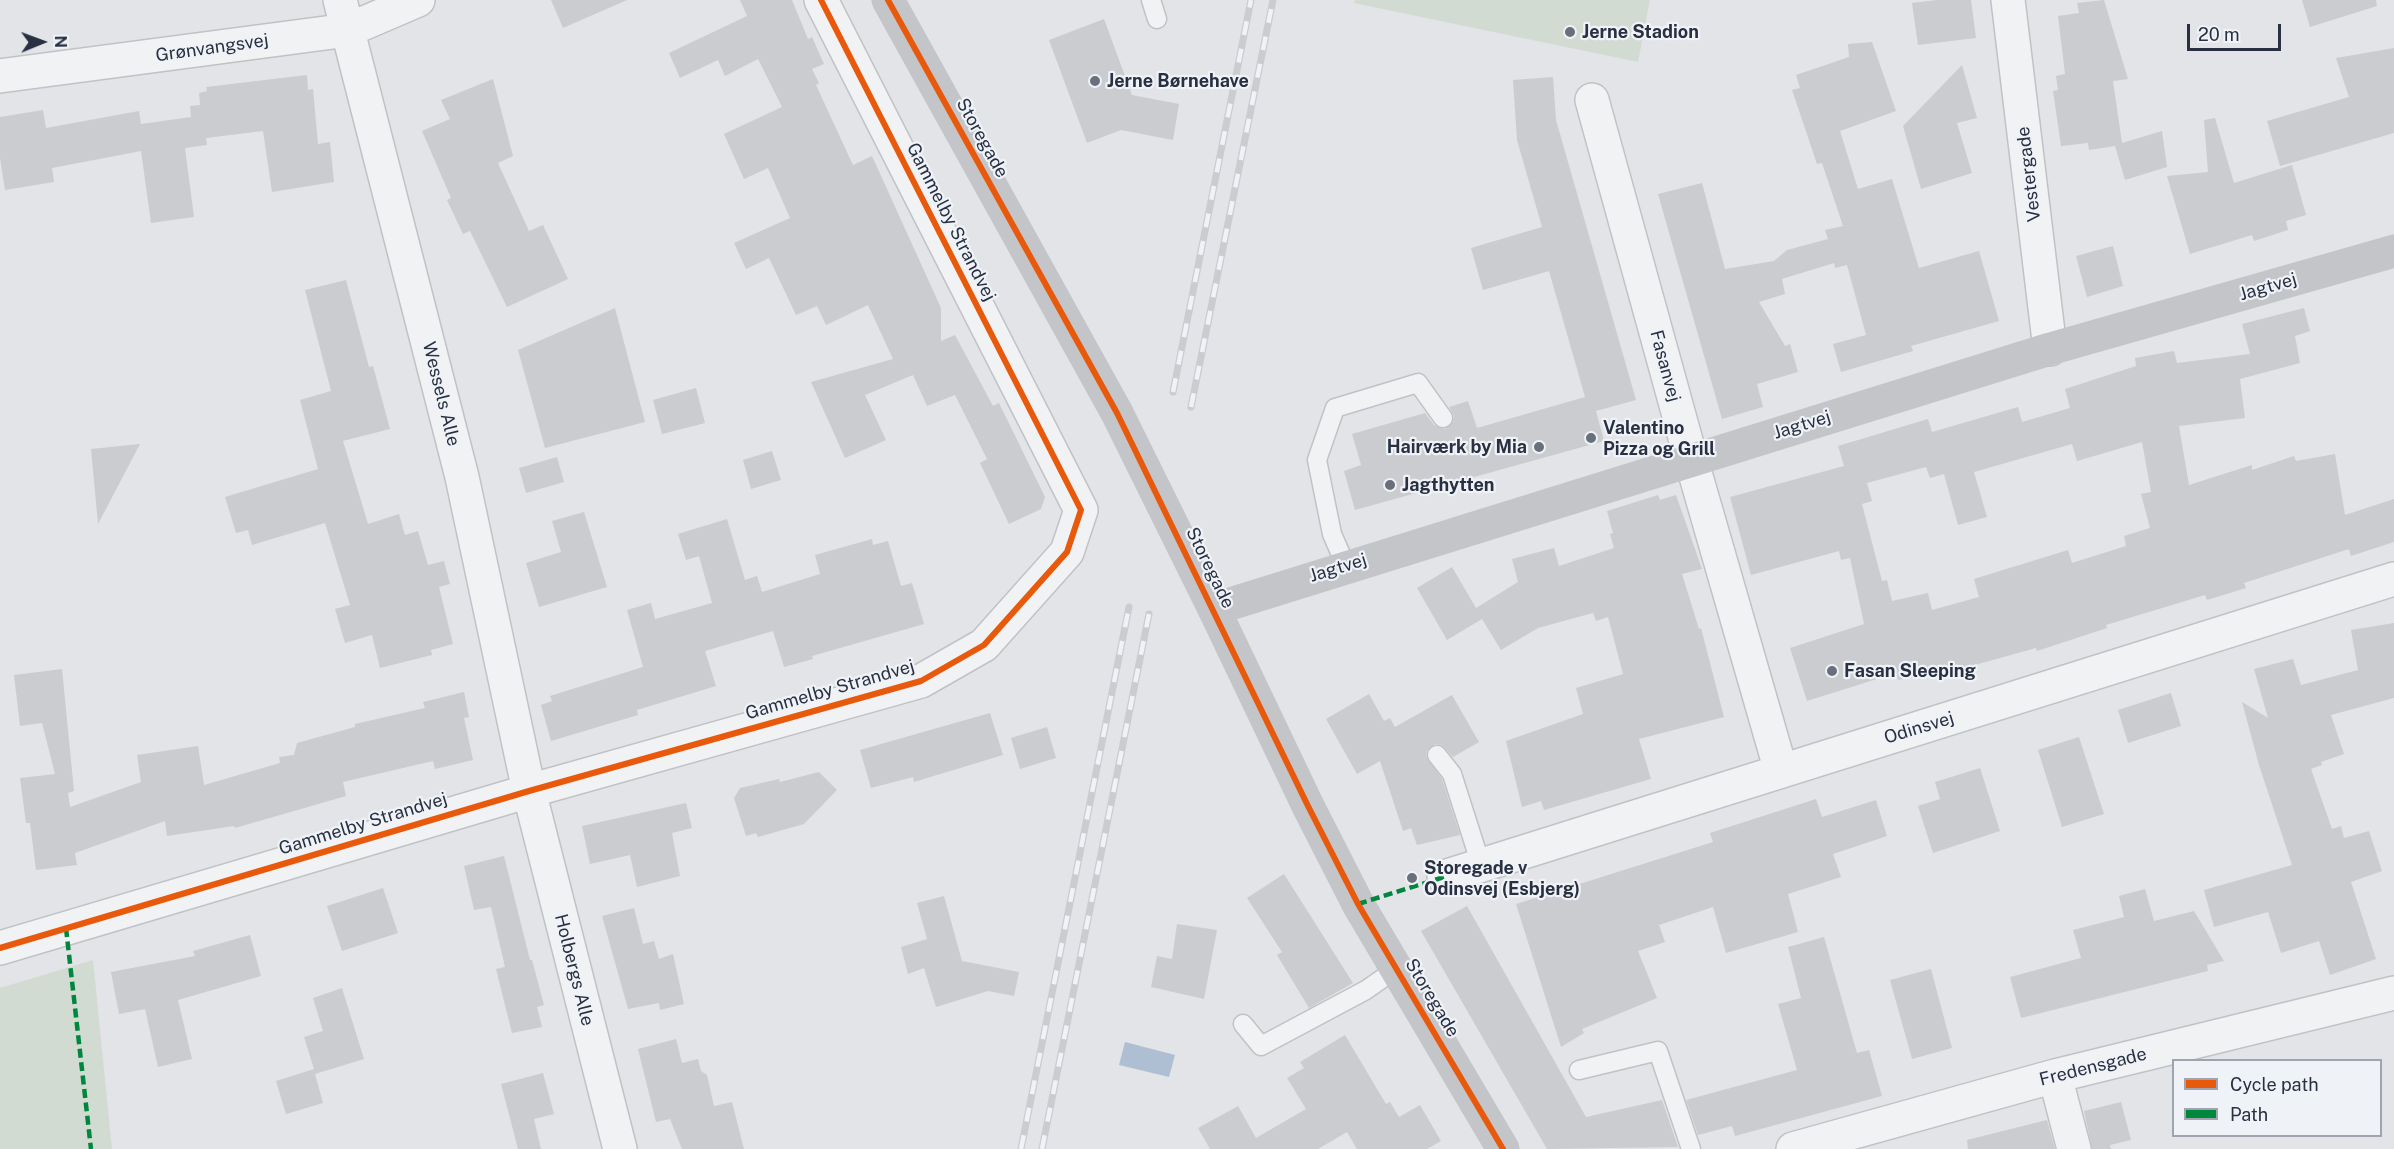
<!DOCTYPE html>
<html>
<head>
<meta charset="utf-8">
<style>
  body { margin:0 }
  #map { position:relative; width:2394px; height:1149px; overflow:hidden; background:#e2e4e7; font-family:"Public Sans",sans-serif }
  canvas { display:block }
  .legend { position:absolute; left:2172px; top:1059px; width:210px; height:78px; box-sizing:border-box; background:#eff2f7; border:2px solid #9fa4ae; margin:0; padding:8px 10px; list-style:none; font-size:18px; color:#283041 }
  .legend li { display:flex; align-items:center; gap:12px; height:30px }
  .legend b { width:30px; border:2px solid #9fa4ae }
  .north { position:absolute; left:12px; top:12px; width:60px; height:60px; -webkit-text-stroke:4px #eff2f7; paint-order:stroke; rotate:89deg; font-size:16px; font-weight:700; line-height:24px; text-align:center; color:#283041 }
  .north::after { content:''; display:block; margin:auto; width:21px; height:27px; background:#283041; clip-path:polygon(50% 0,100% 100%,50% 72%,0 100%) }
  .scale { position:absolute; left:2187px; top:24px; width:94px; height:27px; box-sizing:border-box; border:3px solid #283041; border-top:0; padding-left:8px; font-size:18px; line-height:21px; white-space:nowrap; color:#283041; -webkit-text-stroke:4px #eff2f7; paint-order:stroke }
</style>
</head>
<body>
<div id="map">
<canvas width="2394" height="1149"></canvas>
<ul class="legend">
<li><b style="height:8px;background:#e8590c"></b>Cycle path</li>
<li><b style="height:8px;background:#00873e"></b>Path</li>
</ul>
<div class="north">N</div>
<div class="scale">20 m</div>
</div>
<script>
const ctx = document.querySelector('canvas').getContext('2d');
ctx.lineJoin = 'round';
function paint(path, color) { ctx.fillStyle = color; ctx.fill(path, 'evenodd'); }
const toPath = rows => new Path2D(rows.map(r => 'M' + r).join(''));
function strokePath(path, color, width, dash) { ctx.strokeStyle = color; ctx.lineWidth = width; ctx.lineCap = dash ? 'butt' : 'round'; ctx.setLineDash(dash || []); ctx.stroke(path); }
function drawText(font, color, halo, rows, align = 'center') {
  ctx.font = font + ' "Public Sans",sans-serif'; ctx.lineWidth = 4.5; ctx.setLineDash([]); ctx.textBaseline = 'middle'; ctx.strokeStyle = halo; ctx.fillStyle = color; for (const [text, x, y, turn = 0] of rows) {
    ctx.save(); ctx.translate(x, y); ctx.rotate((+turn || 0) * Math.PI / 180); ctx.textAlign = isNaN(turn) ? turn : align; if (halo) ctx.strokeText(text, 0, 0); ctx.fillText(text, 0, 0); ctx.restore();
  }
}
const green = toPath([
  [1355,0,1650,0,1638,62,1354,3],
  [93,960,112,1149,0,1149,0,988]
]);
const water = toPath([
  [1125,1042,1175,1055,1169,1077,1119,1065]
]);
const building = toPath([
  [551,0,627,0,563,28],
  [740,0,792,0,808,39,812,37,824,64,812,69,819,83,816,85,853,165,872,156,941,308,941,341,955,335,993,406,999,403,1045,497,1041,509,1009,524,980,463,987,459,955,395,927,406,913,375,865,395,886,440,845,458,811,382,893,359,868,305,826,325,817,306,796,315,769,258,746,269,734,243,790,218,768,168,744,179,724,134,782,107,758,59,725,76,718,60,680,78,669,53,747,16],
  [1937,0,1971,0,1976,38,1918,45,1912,3],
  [2104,0,2128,79,2113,81,2122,143,2162,131,2167,167,2125,180,2115,146,2089,150,2088,143,2061,146,2053,91,2058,90,2056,76,2065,74,2058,16,2079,13,2077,3],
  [2302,0,2376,0,2377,6,2310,27],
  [1104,19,1132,95,1179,104,1173,140,1121,130,1087,143,1049,40],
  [1872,42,1896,111,1840,131,1858,189,1892,179,1919,268,1979,251,1999,321,1911,346,1913,351,1841,372,1833,344,1866,335,1847,265,1835,268,1834,263,1782,279,1785,294,1759,302,1785,346,1790,344,1798,372,1757,384,1763,407,1722,419,1658,194,1702,183,1725,269,1774,261,1787,250,1828,239,1825,230,1843,226,1822,163,1817,164,1792,90,1800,88,1796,75,1849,57,1848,44],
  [2394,48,2394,133,2280,166,2267,121,2349,97,2336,58],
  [1962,65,1977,118,1957,123,1972,173,1921,189,1903,126],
  [307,75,308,90,313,89,318,144,330,142,334,182,272,192,263,131,206,138,207,145,185,148,194,217,151,223,141,151,52,168,54,182,5,190,0,158,0,117,43,110,46,128,139,111,141,124,191,117,190,106,200,105,199,93,207,91,206,87],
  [1553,77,1556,120,1636,400,1596,411,1604,441,1355,510,1344,471,1361,465,1352,434,1425,413,1434,425,1445,429,1453,422,1454,416,1449,407,1468,401,1477,428,1585,397,1549,271,1483,290,1471,248,1542,227,1517,140,1513,80],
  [493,79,513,156,498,163,529,231,543,225,568,279,507,307,470,231,463,234,447,200,451,198,422,131,450,119,441,100],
  [2215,118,2234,183,2292,165,2306,215,2286,221,2288,230,2254,241,2252,235,2190,254,2167,176,2208,172,2204,120],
  [2113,246,2123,286,2087,297,2076,256],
  [346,280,369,367,373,366,390,429,343,441,368,524,399,514,405,535,418,531,428,565,444,561,450,584,439,587,453,644,431,650,432,655,380,668,372,635,345,643,335,609,350,605,325,523,252,545,248,530,236,533,225,497,318,469,300,400,331,391,305,290],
  [615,308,645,422,545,448,518,350],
  [2304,308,2310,331,2295,336,2300,363,2240,379,2245,418,2179,426,2189,485,2252,465,2252,470,2294,456,2296,461,2335,454,2345,515,2394,499,2394,542,2351,556,2349,549,2244,583,2246,588,2207,600,2205,595,2106,625,2107,628,2037,651,2036,648,1964,668,1898,680,1896,673,1807,701,1790,648,1864,624,1850,558,1841,560,1839,551,1751,575,1730,497,1844,466,1838,446,1928,419,1932,432,2018,407,2022,422,2070,408,2065,389,2136,366,2135,358,2174,351,2177,363,2250,354,2242,324],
  [2142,442,2151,492,2141,494,2150,528,2124,536,2126,546,2072,563,2068,550,1974,579,1979,597,1932,610,1928,593,1892,601,1887,580,1882,581,1862,504,1872,501,1867,483,1926,467,1930,478,1944,474,1958,525,1987,517,1974,472,2072,444,2077,461],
  [696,388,705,423,662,434,653,400],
  [140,444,98,524,91,449],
  [772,451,781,480,751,489,743,460],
  [557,457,564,482,526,493,519,468],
  [1658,495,1660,500,1676,495,1702,569,1682,574,1699,629,1701,628,1724,717,1639,739,1651,779,1544,810,1541,801,1522,807,1506,741,1583,714,1576,688,1623,674,1608,617,1596,621,1593,613,1538,628,1501,650,1482,619,1447,640,1417,588,1452,567,1476,608,1518,582,1512,559,1554,548,1559,566,1614,548,1610,534,1613,533,1607,511],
  [584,512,607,587,539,607,526,563,561,552,552,521],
  [727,519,745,580,757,576,762,592,820,574,815,555,872,539,873,545,888,541,901,586,912,583,924,624,812,656,813,659,784,667,773,631,705,651,716,686,637,710,638,715,551,741,541,705,552,701,550,696,643,667,627,610,651,603,655,619,712,603,699,556,686,560,678,534],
  [2394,623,2394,698,2331,715,2344,754,2321,762,2322,765,2311,769,2332,829,2341,826,2344,838,2369,831,2382,871,2351,882,2376,959,2330,975,2319,941,2281,953,2268,912,2214,927,2204,890,2292,865,2259,765,2242,702,2268,718,2254,669,2293,659,2301,685,2358,670,2351,630],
  [62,669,74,791,68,793,70,807,141,782,137,755,198,746,204,785,280,763,279,757,294,755,297,743,355,727,355,724,425,708,423,702,464,692,469,717,464,718,473,760,435,769,433,761,343,782,346,796,235,828,234,826,167,836,165,821,75,853,77,865,36,870,30,823,26,823,20,778,55,774,42,723,20,726,14,675],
  [2171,693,2181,726,2128,743,2118,710],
  [1369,694,1384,721,1390,718,1395,727,1452,695,1479,742,1453,757,1442,745,1435,744,1427,750,1426,756,1442,779,1460,835,1417,845,1411,828,1403,831,1380,761,1357,774,1326,719],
  [990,713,1003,755,914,782,913,777,871,788,860,750],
  [1047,727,1056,758,1020,769,1011,738],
  [2079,737,2104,814,2062,827,2038,750],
  [1980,768,2000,831,1933,853,1918,806,1940,799,1935,782],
  [819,772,837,790,804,824,758,837,756,833,746,836,734,798,740,788,779,779,780,782],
  [1816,799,1822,817,1876,800,1887,836,1833,854,1841,877,1788,894,1798,932,1726,953,1713,907,1659,925,1665,942,1638,951,1657,998,1582,1029,1584,1033,1561,1047,1516,904,1713,842,1710,833],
  [686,803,692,828,672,833,680,876,637,887,630,855,590,864,582,826],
  [504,856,530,960,532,960,544,1005,537,1007,542,1027,512,1033,496,969,505,967,491,907,474,910,464,866],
  [1284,874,1353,983,1309,1008,1277,955,1282,952,1247,898],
  [383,888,398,933,342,951,327,906],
  [2145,889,2154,921,2194,911,2224,961,2207,965,2208,971,2021,1018,2010,977,2081,958,2073,930,2124,917,2119,896],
  [944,896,962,961,1019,972,1014,996,988,991,936,1007,924,968,908,974,901,947,927,939,917,903],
  [1467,906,1586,1117,1662,1100,1678,1147,1547,1149,1421,931],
  [634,908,643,944,654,941,659,959,673,954,684,1004,660,1010,659,1003,628,1009,602,916],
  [1177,924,1217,930,1204,999,1151,987,1157,956,1172,959],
  [250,935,261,976,178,1000,192,1059,158,1067,145,1009,119,1014,111,972,195,956,193,951],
  [1824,937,1857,1053,1869,1050,1882,1096,1735,1136,1732,1126,1698,1135,1686,1100,1797,1070,1778,1004,1801,998,1788,947],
  [1931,969,1952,1048,1912,1059,1890,980],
  [342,988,364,1059,315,1074,323,1103,286,1114,276,1081,314,1069,304,1037,323,1031,313,998],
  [1345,1035,1386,1104,1390,1102,1399,1117,1420,1105,1441,1141,1427,1149,1357,1149,1347,1132,1318,1149,1210,1149,1198,1128,1238,1106,1256,1138,1306,1109,1287,1078,1304,1068,1300,1062],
  [676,1039,682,1063,698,1059,701,1071,707,1075,714,1106,732,1102,744,1149,682,1149,670,1119,656,1122,638,1049],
  [543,1073,554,1114,534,1119,541,1149,518,1149,501,1084],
  [2121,1102,2131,1140,2110,1145,2111,1149,2092,1149,2084,1111],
  [2047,1120,2055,1149,1968,1149,1967,1140]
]);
const lane = toPath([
  [1151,0,1157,19],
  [1346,566,1332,534,1317,460,1335,408,1418,383,1443,418],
  [1437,755,1452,774,1481,865],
  [1243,1024,1261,1046,1366,990,1396,969],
  [1579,1070,1658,1051,1691,1149]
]);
const street = toPath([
  [340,0,462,477,529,791,620,1149],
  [2008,0,2050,349],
  [0,76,348,30,418,0],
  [1592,100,1691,459,1781,771],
  [1444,877,2394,579],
  [0,948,529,791,921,681,984,645,1067,552,1081,510,821,0],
  [2055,1076,2074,1149],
  [1793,1149,2055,1076,2394,993]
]);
const secondary = toPath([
  [888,0,1117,413],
  [1503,1149,1358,904,1308,806,1214,609,2050,349,2394,251]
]);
const rail = toPath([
  [1173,392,1251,0],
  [1191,407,1273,0],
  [1021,1149,1129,607],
  [1042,1149,1149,614]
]);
const secondaryBridge = toPath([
  [1117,413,1214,609]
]);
const quiet = toPath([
  [1358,904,1444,877],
  [66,928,91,1149]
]);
const cycleway = toPath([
  [888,0,1117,413,1308,806,1358,904,1503,1149],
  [0,948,529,791,921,681,984,645,1067,552,1081,510,821,0]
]);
const markers = [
  [1570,32,6,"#696f7b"],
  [1095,81,6,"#696f7b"],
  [1591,438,6,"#696f7b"],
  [1539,447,6,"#696f7b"],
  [1390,485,6,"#696f7b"],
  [1832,671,6,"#696f7b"],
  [1412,878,6,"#696f7b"]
];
const poiNames = [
  ["Jerne Stadion",1582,32],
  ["Jerne Børnehave",1107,81],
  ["Valentino",1603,428],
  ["Pizza og Grill",1603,449],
  ["Hairværk by Mia",1527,447,"right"],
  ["Jagthytten",1402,485],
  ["Fasan Sleeping",1844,671],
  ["Storegade v",1424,868],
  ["Odinsvej (Esbjerg)",1424,889]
];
const streetNames = [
  ["Grønvangsvej",212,48,-8],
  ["Storegade",982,138,61],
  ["Vestergade",2029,174,-97],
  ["Gammelby Strandvej",951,222,63],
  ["Jagtvej",2268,287,-16],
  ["Fasanvej",1665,366,75],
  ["Wessels Alle",441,394,76],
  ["Jagtvej",1802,425,-17],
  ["Storegade",1210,568,64],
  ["Jagtvej",1338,568,-17],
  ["Gammelby Strandvej",830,690,-16],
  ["Odinsvej",1919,728,-17],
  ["Gammelby Strandvej",363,824,-17],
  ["Holbergs Alle",574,970,76],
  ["Storegade",1432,998,59],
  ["Fredensgade",2093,1067,-14]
];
paint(green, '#d2dbd2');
paint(water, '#afbfd3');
paint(building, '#cacccf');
strokePath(lane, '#c0c2c5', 21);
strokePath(street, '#c0c2c5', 36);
strokePath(lane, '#f1f2f4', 18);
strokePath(street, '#f1f2f4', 33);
strokePath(secondary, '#c3c5c9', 33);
strokePath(rail, '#cacccf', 7);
strokePath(rail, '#eff2f7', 4.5, [14]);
strokePath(secondaryBridge, '#c3c5c9', 33);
strokePath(quiet, '#00873e', 4.5, [9, 4.5]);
strokePath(cycleway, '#e8590c', 6);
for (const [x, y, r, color] of markers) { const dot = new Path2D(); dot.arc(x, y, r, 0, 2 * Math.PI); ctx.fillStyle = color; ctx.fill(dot); strokePath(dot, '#eff2f7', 2); }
drawText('bold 18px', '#283041', '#eff2f7', poiNames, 'left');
drawText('18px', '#283041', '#eff2f7', streetNames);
</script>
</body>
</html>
